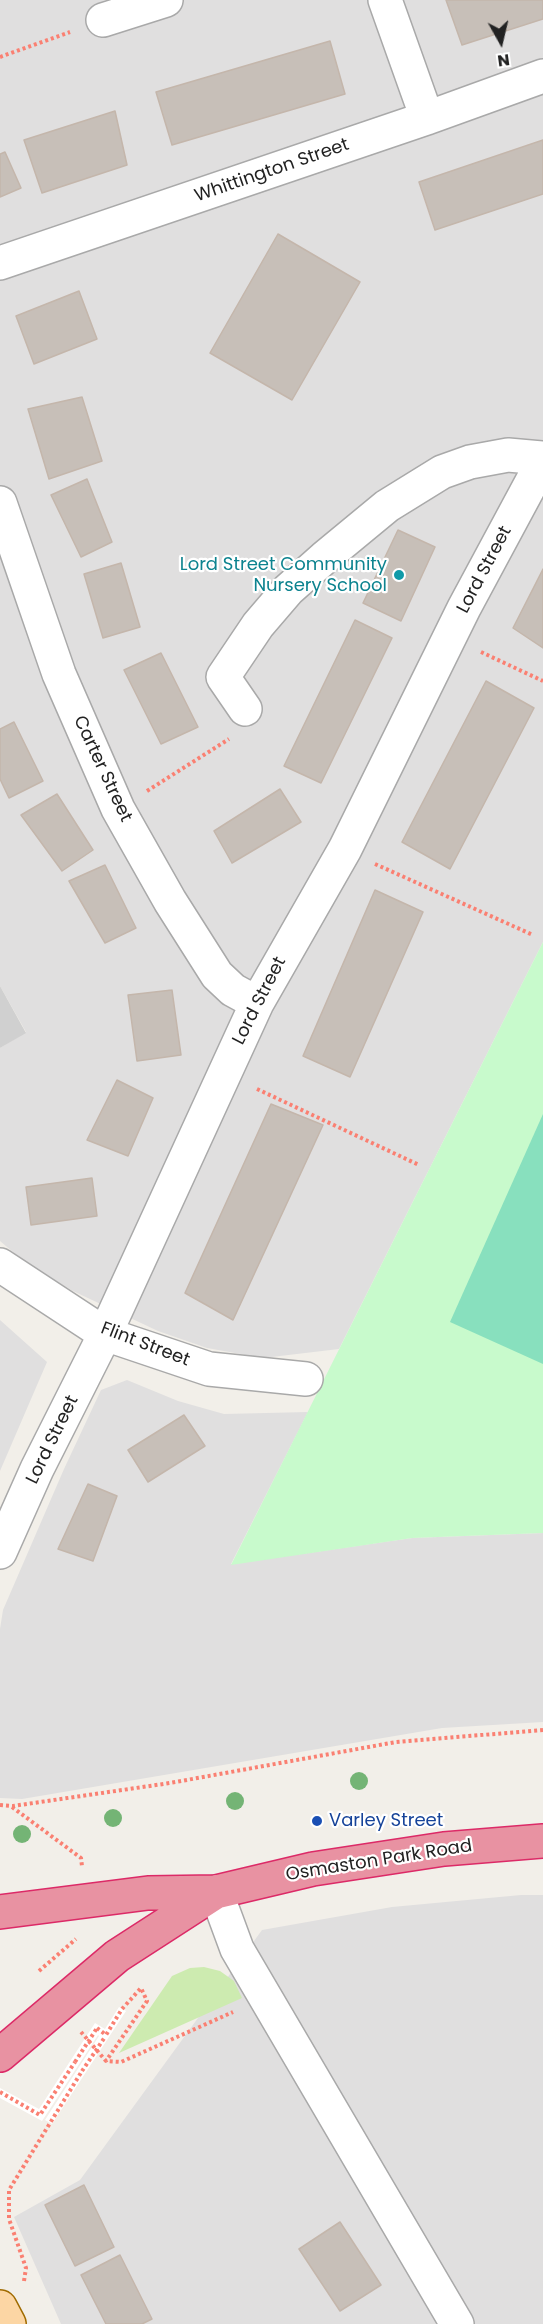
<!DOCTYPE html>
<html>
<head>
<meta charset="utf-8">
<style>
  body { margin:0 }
  #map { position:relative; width:543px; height:2324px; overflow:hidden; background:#f2efe9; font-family:Poppins,sans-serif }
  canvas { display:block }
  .north { position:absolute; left:471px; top:12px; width:60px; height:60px; -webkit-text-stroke:4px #fff; paint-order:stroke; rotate:172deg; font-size:16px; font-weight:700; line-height:24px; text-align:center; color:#222 }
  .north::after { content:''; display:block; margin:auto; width:21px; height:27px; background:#222; clip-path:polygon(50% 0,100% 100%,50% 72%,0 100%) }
</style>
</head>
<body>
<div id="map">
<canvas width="543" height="2324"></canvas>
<div class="north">N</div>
</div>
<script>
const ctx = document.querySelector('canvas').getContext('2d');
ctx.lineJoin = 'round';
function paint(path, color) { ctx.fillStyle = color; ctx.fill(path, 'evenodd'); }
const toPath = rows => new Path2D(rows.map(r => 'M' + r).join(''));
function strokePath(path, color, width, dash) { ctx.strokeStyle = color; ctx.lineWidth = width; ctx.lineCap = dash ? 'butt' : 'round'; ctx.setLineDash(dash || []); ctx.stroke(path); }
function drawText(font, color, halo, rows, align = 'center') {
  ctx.font = font + ' Poppins,sans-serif'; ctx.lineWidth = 4.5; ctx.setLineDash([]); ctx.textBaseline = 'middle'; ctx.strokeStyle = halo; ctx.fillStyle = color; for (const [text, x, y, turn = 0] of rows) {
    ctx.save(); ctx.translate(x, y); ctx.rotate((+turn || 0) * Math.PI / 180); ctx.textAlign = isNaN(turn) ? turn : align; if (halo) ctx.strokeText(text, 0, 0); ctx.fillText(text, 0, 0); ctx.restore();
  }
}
const residential = toPath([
  [0,0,543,0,543,942,339,1349,263,1358,207,1348,158,1331,73,1291,27,1264,0,1241,0,1048,26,1032,0,986],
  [0,1320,47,1362,0,1471],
  [127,1380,178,1401,224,1414,308,1412,231,1564,412,1538,543,1533,543,1722,442,1728,22,1799,0,1798,0,1629,3,1610,64,1469,101,1390],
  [521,1895,543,1895,543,2324,61,2324,14,2217,80,2180,262,1930,392,1907]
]);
const religious = toPath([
  [0,986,26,1033,0,1048]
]);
const grass = toPath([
  [204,1967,220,1971,234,1981,242,1998,119,2053,172,1976,190,1968]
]);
const park = toPath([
  [543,942,543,1533,412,1538,231,1565]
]);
const pitch = toPath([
  [543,1114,543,1364,450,1322]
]);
const pier = toPath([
  [119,2007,126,2011,52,2124,45,2120,99,2036,98,2035,42,2121,0,2098,0,2088,39,2109,95,2023,105,2029]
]);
const building = toPath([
  [446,0,543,0,543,19,462,45,446,0],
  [330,41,345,94,172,145,156,92,330,41],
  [115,111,127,165,42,193,24,140,115,111],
  [543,140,543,194,435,230,419,182,543,140],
  [5,152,21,188,0,197,0,154,5,152],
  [278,234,360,282,292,400,210,353,278,234],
  [79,291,97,339,34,364,16,316,79,291],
  [82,397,102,461,49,479,28,409,82,397],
  [87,479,112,542,81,557,51,495,87,479],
  [398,530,435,547,401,621,363,603,398,530],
  [121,563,140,627,103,638,84,574,121,563],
  [543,569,543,648,513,628,543,569],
  [355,620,392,638,321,783,284,766,355,620],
  [161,653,198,727,161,744,124,670,161,653],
  [486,681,534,708,450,869,402,842,486,681],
  [14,722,43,781,9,798,0,779,0,729,14,722],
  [280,789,301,822,232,863,214,831,280,789],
  [57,794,93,850,62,871,21,815,57,794],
  [105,865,136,928,105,943,69,881,105,865],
  [375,890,423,912,350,1077,303,1056,375,890],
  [172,990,181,1055,137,1061,128,995,172,990],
  [117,1080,153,1098,128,1156,87,1140,117,1080],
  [271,1104,323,1125,233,1320,185,1293,271,1104],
  [92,1178,97,1216,31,1225,26,1187,92,1178],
  [184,1415,205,1446,148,1482,128,1450,184,1415],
  [88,1484,117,1496,93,1561,58,1549,88,1484],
  [84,2185,114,2247,75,2266,45,2205,84,2185],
  [340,2222,381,2285,340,2311,299,2249,340,2222],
  [120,2255,152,2319,142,2324,106,2324,81,2275,120,2255]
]);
const path = toPath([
  [0,57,70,32],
  [481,652,543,681],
  [147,791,229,739],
  [375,864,533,935],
  [257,1089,419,1165],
  [0,1805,13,1806,170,1783,396,1742,543,1730],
  [12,1807,81,1858,82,1866],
  [39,1971,76,1939],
  [97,2028,106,2035,122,2009,141,1988,147,2001,106,2061],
  [81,2032,106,2061,121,2062,233,2012],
  [0,2092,40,2115,75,2062],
  [24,2281,26,2268,9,2219,9,2190,82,2071]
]);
const minor = toPath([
  [385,0,427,118],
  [103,20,166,0],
  [0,263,427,118,543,76],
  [0,503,59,674,118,809,170,901,217,975,233,990,257,1003],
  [245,709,223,677,258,625,288,590,324,558,387,506,442,472,470,462,508,455,543,458],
  [0,1265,105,1334,209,1369,306,1379],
  [0,1552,37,1469,105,1334,257,1003,345,849,464,608,543,461],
  [216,1892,237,1949,457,2324]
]);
const major = toPath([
  [0,2307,9,2324]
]);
const highway = toPath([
  [0,1912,148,1893,216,1892,313,1869,444,1849,543,1841],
  [0,2055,117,1956,216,1892]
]);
const pathBridge = toPath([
  [75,2062,97,2028],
  [82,2071,105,2037]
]);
const trees = [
  [359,1781],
  [235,1801],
  [113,1818],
  [22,1834]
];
const markers = [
  [399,575,6,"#0f9aa8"],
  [317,1821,6,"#1a4fb4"]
];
const streetNames = [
  ["Whittington Street",272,171,-19],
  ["Lord Street",485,570,-62],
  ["Carter Street",102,769,65],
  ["Lord Street",260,1001,-63],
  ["Flint Street",145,1345,21],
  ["Lord Street",53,1440,-64],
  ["Osmaston Park Road",379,1861,-9]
];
const cultureNames = [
  ["Lord Street Community",387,565],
  ["Nursery School",387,586]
];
const transitNames = [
  ["Varley Street",329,1821]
];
paint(residential, '#e0dfdf');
paint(religious, '#d0d0d0');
paint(grass, '#cdebb0');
paint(park, '#c8facc');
paint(pitch, '#88e0be');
paint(pier, '#fff');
paint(building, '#c7bfb8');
strokePath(building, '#c4b6ab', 1.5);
strokePath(minor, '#a9a9a9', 36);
strokePath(major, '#a06b00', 36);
strokePath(highway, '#dc2a67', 36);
strokePath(path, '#fa8072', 4, [3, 3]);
strokePath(minor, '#fff', 33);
strokePath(major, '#fcd6a4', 33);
strokePath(highway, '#e892a2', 33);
strokePath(pathBridge, '#fa8072', 4, [3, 3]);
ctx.fillStyle = '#74b475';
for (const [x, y] of trees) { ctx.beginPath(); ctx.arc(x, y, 9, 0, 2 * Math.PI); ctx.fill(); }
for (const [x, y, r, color] of markers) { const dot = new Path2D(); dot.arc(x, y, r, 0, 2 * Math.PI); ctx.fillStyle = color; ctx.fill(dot); strokePath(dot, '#fff', 2); }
drawText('18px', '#222', '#fff', streetNames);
drawText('18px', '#0d838f', '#fff', cultureNames, 'right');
drawText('18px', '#164399', '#fff', transitNames, 'left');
</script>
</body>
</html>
